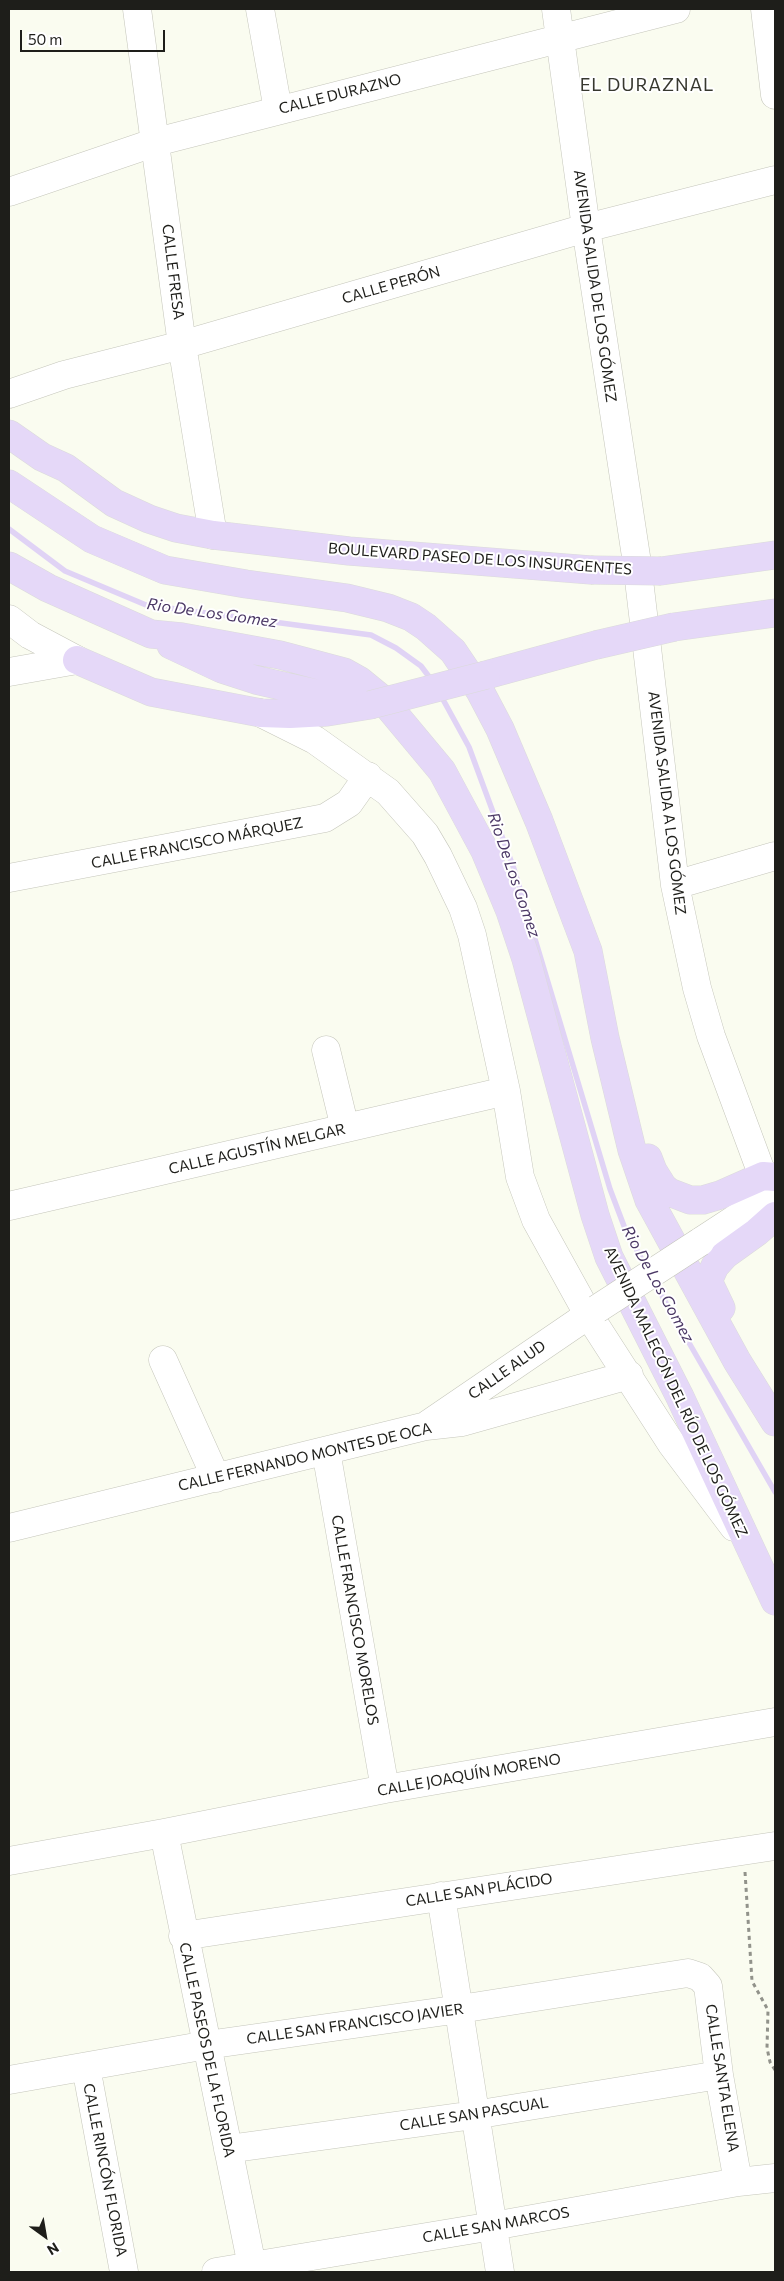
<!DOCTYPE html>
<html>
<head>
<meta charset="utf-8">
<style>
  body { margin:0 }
  #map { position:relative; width:784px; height:2281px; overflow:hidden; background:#fafcf0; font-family:Commissioner,sans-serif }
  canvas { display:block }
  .frame { position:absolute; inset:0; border:10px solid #1e1e1a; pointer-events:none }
  .north { position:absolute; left:20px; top:2211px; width:50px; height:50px; -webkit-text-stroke:4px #fff; paint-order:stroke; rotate:148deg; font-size:14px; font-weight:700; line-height:20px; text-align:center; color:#1e1e1a }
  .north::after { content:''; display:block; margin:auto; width:18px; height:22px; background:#1e1e1a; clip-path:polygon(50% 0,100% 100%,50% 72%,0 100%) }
  .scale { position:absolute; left:20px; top:30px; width:145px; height:22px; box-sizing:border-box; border:2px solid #1e1e1a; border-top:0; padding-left:6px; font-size:15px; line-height:18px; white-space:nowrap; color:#1e1e1a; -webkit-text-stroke:4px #fff; paint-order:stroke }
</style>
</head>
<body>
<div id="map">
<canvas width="784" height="2281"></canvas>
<div class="frame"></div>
<div class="north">N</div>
<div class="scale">50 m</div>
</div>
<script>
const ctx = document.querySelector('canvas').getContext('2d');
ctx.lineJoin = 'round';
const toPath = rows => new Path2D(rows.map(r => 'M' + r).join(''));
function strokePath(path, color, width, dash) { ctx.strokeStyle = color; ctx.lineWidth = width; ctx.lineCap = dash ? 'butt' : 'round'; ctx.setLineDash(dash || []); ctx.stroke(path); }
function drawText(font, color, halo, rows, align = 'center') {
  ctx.font = font + ' Commissioner,sans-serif'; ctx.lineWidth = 4; ctx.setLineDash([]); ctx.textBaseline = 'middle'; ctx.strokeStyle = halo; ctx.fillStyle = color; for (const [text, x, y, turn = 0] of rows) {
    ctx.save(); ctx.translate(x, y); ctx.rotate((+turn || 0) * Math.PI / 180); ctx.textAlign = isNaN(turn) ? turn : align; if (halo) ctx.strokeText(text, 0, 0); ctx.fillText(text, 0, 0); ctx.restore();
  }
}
const stream = toPath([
  [9,529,65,571,146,605,371,635,396,648,421,666,433,682],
  [440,694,469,747,514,869,610,1189,624,1226,647,1269],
  [654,1282,775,1492]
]);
const path = toPath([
  [745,1872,752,1981,768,2010,767,2048,770,2062,775,2070]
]);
const minor = toPath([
  [137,9,182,345,213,535],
  [260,9,278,110],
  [556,9,586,228,637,563,675,885,697,988,711,1036,775,1209],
  [765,9,775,95],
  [9,192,156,142,676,9],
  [9,394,64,375,182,345,586,228,775,180],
  [9,619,30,635,77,660],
  [9,672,77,660],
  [261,713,315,740,388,792,425,834,438,856,463,908,472,935,506,1091,520,1177,536,1220,588,1314,671,1443,734,1527],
  [9,878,325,818,349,803,368,776],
  [675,885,775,856],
  [326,1050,345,1128],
  [9,1206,506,1091],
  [700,1242,775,1193],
  [163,1360,216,1478],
  [427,1425,597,1309],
  [326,1451,385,1789],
  [9,1528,426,1426,462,1422,629,1375],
  [164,1833,252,2266],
  [9,1861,164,1833,385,1789,775,1722],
  [441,1896,500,2272],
  [183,1936,775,1846],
  [86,2067,124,2272],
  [9,2080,207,2045,460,2009,688,1973,700,1977,708,1986,719,2075,738,2182],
  [228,2149,474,2115,719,2075],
  [216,2272,493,2226,738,2182,775,2178]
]);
const major = toPath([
  [9,434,42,457,66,468,114,503,149,519,176,528,213,535,349,551,591,570],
  [9,484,92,539,165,570,246,584,347,598,388,608,411,617,426,627,453,651,480,691,500,729,539,821,588,951,605,1038,632,1150,649,1200,737,1361,775,1422],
  [9,566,48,588,151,634,182,637,280,655,344,672,360,681,382,699,442,771,485,851,510,911,526,959,595,1215,609,1257,680,1397,775,1601],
  [661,571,775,555],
  [674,627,775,613],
  [171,645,222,669,256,680,353,702],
  [77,660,151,692,261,713,290,714,327,712,370,705],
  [486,675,596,645],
  [648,1158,653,1171,663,1187,669,1192,690,1200,703,1200,720,1195,763,1176,775,1177],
  [721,1308,710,1285,709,1279,715,1266,725,1255,757,1232,775,1216]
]);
const minorBridge = toPath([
  [597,1309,700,1242]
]);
const majorBridge = toPath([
  [591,570,661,571],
  [596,645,674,627],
  [370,705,486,675]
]);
const streetNames = [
  ["CALLE DURAZNO",340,94,-14],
  ["CALLE FRESA",173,272,83],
  ["CALLE PERÓN",391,285,-16],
  ["AVENIDA SALIDA DE LOS GÓMEZ",595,286,82],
  ["BOULEVARD PASEO DE LOS INSURGENTES",480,559,4],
  ["AVENIDA SALIDA A LOS GÓMEZ",667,803,83],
  ["CALLE FRANCISCO MÁRQUEZ",197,843,-11],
  ["CALLE AGUSTÍN MELGAR",257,1149,-13],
  ["CALLE ALUD",507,1370,-35],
  ["AVENIDA MALECÓN DEL RÍO DE LOS GÓMEZ",676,1392,65],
  ["CALLE FERNANDO MONTES DE OCA",305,1457,-13],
  ["CALLE FRANCISCO MORELOS",355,1620,80],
  ["CALLE JOAQUÍN MORENO",469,1775,-10],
  ["CALLE SAN PLÁCIDO",479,1890,-9],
  ["CALLE SAN FRANCISCO JAVIER",355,2024,-8],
  ["CALLE PASEOS DE LA FLORIDA",207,2050,78],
  ["CALLE SANTA ELENA",722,2078,81],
  ["CALLE SAN PASCUAL",474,2114,-9],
  ["CALLE RINCÓN FLORIDA",105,2170,79],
  ["CALLE SAN MARCOS",496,2225,-10]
];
const waterNames = [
  ["Rio De Los Gomez",212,613,8],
  ["Rio De Los Gomez",514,875,71],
  ["Rio De Los Gomez",658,1284,61]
];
const quarterNames = [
  ["EL DURAZNAL",647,85]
];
strokePath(stream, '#e0d3f5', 5.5);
strokePath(minor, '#c5c6bb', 29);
strokePath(major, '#dbdbda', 29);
strokePath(path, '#91928a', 3, [4, 4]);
strokePath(minor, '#fff', 28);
strokePath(major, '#e5d8f8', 28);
strokePath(minorBridge, '#c5c6bb', 29, []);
strokePath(majorBridge, '#dbdbda', 29, []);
strokePath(minorBridge, '#fff', 28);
strokePath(majorBridge, '#e5d8f8', 28);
drawText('15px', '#1e1e1a', '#fff', streetNames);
drawText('italic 16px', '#4b3865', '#fff', waterNames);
ctx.letterSpacing = '1px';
drawText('18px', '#37382f', '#fff', quarterNames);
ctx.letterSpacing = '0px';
</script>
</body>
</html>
